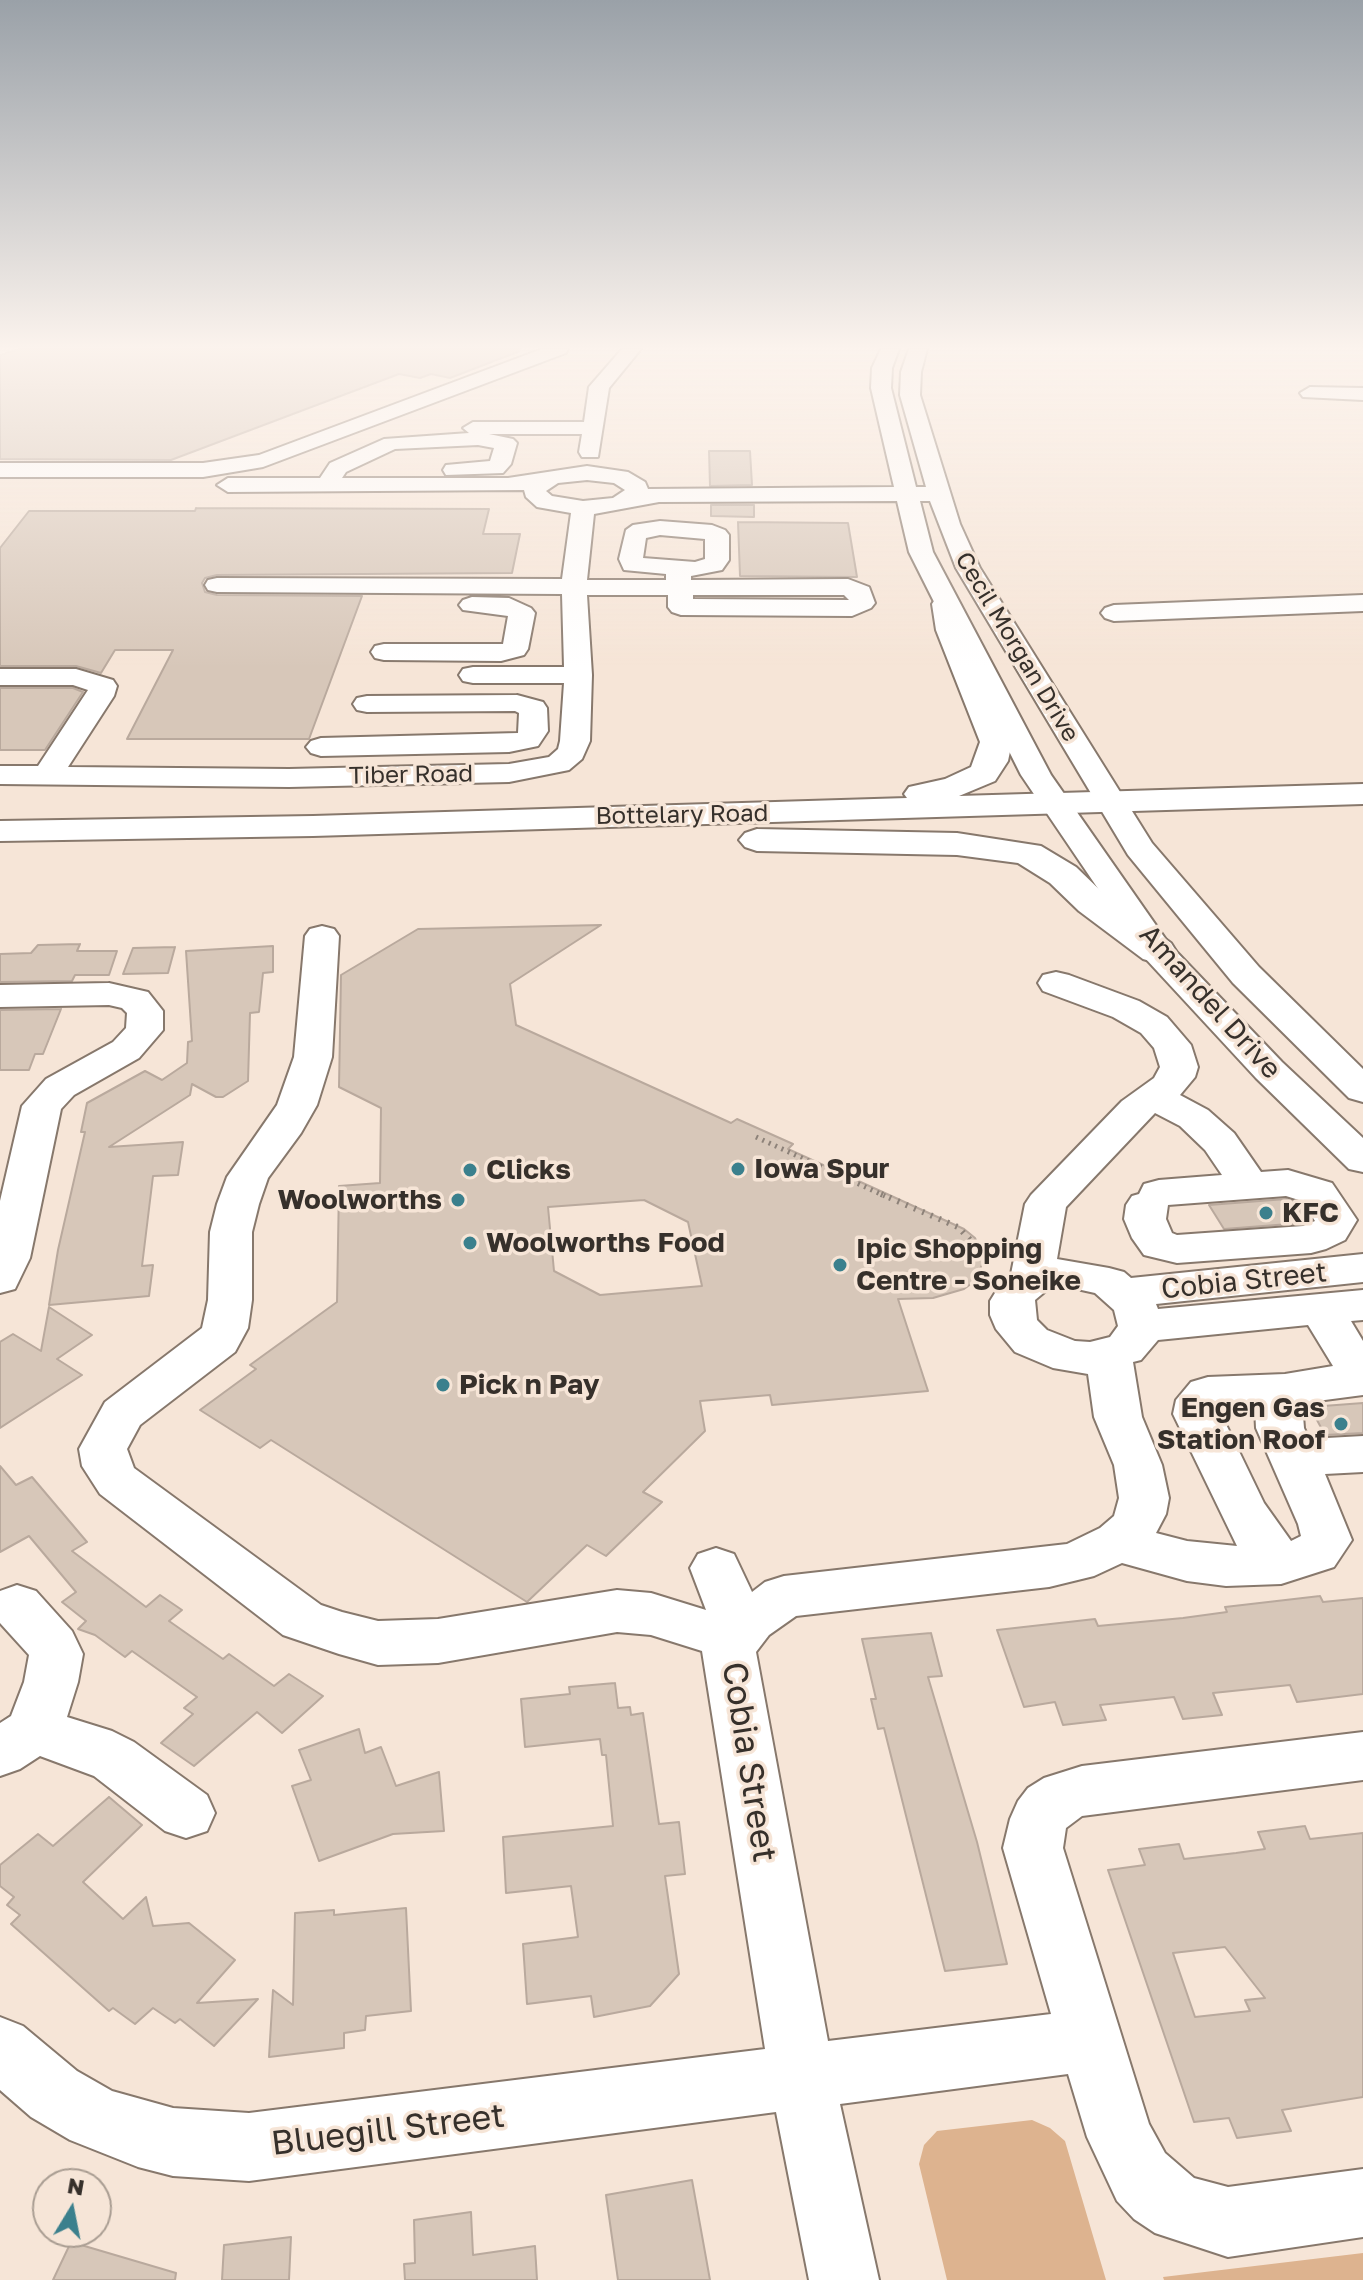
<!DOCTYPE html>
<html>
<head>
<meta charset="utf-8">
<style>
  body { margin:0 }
  #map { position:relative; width:1363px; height:2280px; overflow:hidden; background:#f6e5d7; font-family:"Golos Text",sans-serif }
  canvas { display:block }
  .north { position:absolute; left:32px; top:2168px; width:80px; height:80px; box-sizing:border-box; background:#f6e5d7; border:2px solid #a99d92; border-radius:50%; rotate:10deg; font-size:22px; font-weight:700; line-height:32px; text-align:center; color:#36302b }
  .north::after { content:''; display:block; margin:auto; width:28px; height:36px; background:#3b808d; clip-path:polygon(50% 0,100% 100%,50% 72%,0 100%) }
</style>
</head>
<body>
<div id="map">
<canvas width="1363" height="2280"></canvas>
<div class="north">N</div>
</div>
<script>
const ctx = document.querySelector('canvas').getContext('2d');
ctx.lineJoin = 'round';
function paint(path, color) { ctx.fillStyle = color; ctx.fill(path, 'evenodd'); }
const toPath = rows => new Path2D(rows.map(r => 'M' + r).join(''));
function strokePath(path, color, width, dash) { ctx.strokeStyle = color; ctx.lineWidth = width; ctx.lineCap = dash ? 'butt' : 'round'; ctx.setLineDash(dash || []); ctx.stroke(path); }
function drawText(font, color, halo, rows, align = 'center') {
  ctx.font = font + ' "Golos Text",sans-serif'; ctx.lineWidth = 7; ctx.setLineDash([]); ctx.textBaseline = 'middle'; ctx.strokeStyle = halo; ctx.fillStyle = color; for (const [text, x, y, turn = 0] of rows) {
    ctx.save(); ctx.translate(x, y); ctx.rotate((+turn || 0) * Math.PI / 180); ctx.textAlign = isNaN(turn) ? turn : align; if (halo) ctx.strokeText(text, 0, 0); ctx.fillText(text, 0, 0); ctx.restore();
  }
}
const green = toPath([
  [1032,2120,1050,2128,1065,2141,1106,2280,947,2280,919,2164,924,2145,937,2131],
  [1363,2253,1363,2280,1164,2280,1163,2277]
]);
const building = toPath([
  [20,349,520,349,520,351,450,378,431,374,420,378,399,374,171,460,0,459,0,355,20,349],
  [709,451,750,451,752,485,710,486,709,451],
  [711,505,754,505,754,517,711,516,711,505],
  [196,508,489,509,483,534,520,534,512,573,217,575,205,578,202,583,205,592,217,595,362,596,309,739,127,739,173,650,115,650,101,673,76,666,0,666,0,548,29,511,195,511,196,508],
  [738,522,848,523,857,577,740,576,738,522],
  [0,688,73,688,83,692,45,750,0,750,0,688],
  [601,925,510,984,516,1025,731,1123,737,1119,793,1144,788,1149,964,1229,975,1238,984,1260,975,1281,964,1289,933,1298,898,1299,928,1391,772,1405,770,1395,700,1401,705,1431,643,1492,662,1502,606,1556,587,1545,527,1602,271,1440,260,1448,200,1410,256,1369,250,1365,337,1302,339,1186,380,1183,381,1108,339,1087,341,975,418,929,601,925],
  [644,1200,688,1222,702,1286,600,1295,554,1271,548,1207,644,1200],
  [80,944,77,951,117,951,109,975,75,975,72,981,0,982,0,954,31,953,38,945,80,944],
  [273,946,273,972,263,973,259,1012,250,1013,248,1081,223,1097,216,1097,192,1084,190,1095,109,1147,183,1142,178,1175,153,1176,142,1266,153,1265,149,1296,49,1305,58,1250,85,1132,81,1132,87,1103,145,1071,162,1080,187,1063,188,1042,192,1041,186,951,273,946],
  [175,947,168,973,123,974,133,948,175,947],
  [61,1009,43,1054,35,1054,29,1070,0,1070,0,1010,61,1009],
  [1286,1199,1300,1204,1311,1220,1302,1223,1224,1229,1209,1205,1286,1199],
  [49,1307,92,1335,57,1359,82,1375,0,1428,0,1342,13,1334,41,1351,49,1307],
  [1363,1403,1363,1433,1325,1435,1310,1407,1363,1403],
  [0,1466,16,1485,32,1477,87,1542,72,1551,146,1607,160,1595,182,1610,169,1621,223,1659,229,1654,274,1686,289,1674,323,1696,282,1733,257,1712,194,1766,161,1743,193,1714,184,1708,197,1697,132,1651,125,1657,95,1635,78,1629,86,1621,62,1602,76,1592,29,1536,0,1552,0,1466],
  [1320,1596,1323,1602,1363,1598,1363,1694,1297,1702,1290,1685,1213,1693,1222,1715,1183,1719,1174,1697,1100,1705,1106,1720,1063,1725,1055,1702,1024,1707,997,1630,1095,1619,1098,1626,1183,1618,1227,1612,1225,1607,1320,1596],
  [931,1633,942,1676,928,1677,977,1842,1007,1964,945,1971,884,1728,878,1729,871,1699,876,1699,862,1639,931,1633],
  [615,1683,618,1708,630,1707,631,1715,643,1713,659,1824,679,1822,685,1874,665,1876,679,1974,650,2006,594,2017,591,1996,527,2004,523,1944,578,1937,571,1886,506,1893,503,1837,613,1826,606,1755,602,1755,600,1739,525,1747,521,1699,570,1694,569,1687,615,1683],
  [359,1729,365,1753,381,1747,396,1786,439,1772,444,1831,393,1834,319,1861,292,1786,311,1780,299,1750,359,1729],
  [109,1797,142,1825,83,1882,123,1919,146,1897,153,1926,189,1923,235,1960,197,2003,258,1999,214,2046,180,2019,175,2023,153,2008,135,2024,113,2008,109,2011,11,1924,20,1915,7,1905,14,1897,0,1886,0,1865,38,1834,53,1846,109,1797],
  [1305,1826,1310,1839,1363,1833,1363,2097,1282,2110,1291,2131,1237,2138,1229,2118,1194,2122,1108,1870,1145,1865,1139,1849,1179,1844,1184,1859,1236,1853,1265,1849,1258,1832,1305,1826],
  [1225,1947,1265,1998,1245,2000,1250,2011,1195,2017,1173,1953,1225,1947],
  [406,1908,411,2011,366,2016,365,2030,344,2033,344,2048,269,2057,273,1990,293,2005,295,1913,334,1910,334,1915,406,1908],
  [692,2180,710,2280,618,2280,606,2195,692,2180],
  [471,2212,473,2255,535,2246,537,2280,405,2280,404,2264,415,2263,414,2220,471,2212],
  [291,2237,289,2280,222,2280,224,2245,291,2237],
  [71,2242,176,2273,175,2280,53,2280,71,2242]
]);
const pathFar1 = toPath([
  [756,1137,885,1196]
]);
const path = toPath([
  [881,1194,958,1227,975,1245,1000,1243]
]);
const minor = toPath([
  [542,349,568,349,566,353,263,467,203,477,0,477,0,463,203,463,259,455,542,349],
  [622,349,641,349,609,388,598,457,582,457,579,452,582,434,489,434,513,439,517,443,511,464,503,473,446,475,443,470,446,465,490,461,494,448,478,445,395,449,346,472,342,478,508,478,587,466,628,472,645,482,648,489,894,487,871,388,872,368,881,349,899,349,892,368,891,388,916,487,926,487,900,395,901,372,909,349,927,349,921,372,920,395,960,524,980,568,1152,843,1259,967,1363,1069,1363,1102,1349,1098,1233,983,1128,855,956,568,930,501,920,501,933,552,1051,775,1169,944,1282,1062,1363,1138,1363,1172,1349,1169,1256,1078,1145,958,1021,775,909,552,897,501,659,502,594,514,587,580,666,580,666,574,624,570,619,559,626,530,633,525,660,521,712,525,725,530,729,535,729,560,722,570,691,576,691,580,848,579,869,587,875,603,871,608,852,616,681,615,672,612,668,607,668,595,587,595,592,675,590,741,582,759,569,770,509,782,289,787,0,784,0,766,38,766,88,690,73,685,0,685,0,669,76,669,113,680,117,686,114,696,68,767,289,769,509,764,549,757,558,749,560,741,564,683,473,683,463,681,459,675,463,669,473,667,564,667,562,594,217,592,208,590,205,585,208,580,217,578,562,579,571,513,537,507,526,497,524,490,228,492,217,485,228,478,320,478,330,463,384,439,469,433,463,428,473,422,584,422,589,387,622,349],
  [587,480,614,483,625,490,613,498,583,501,552,496,546,491,558,483,587,480],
  [660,535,705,539,705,559,695,562,643,558,646,538,660,535],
  [693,595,844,595,849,600,693,599,693,595],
  [1310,387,1363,388,1363,400,1303,397,1300,393,1310,387],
  [1363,595,1363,611,1114,621,1105,618,1101,613,1105,608,1114,605,1363,595],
  [472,597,509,598,531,608,535,613,528,649,524,655,501,661,384,660,375,658,371,652,375,646,384,644,503,644,508,616,463,610,459,605,463,600,472,597],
  [517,695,543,702,547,708,548,731,538,746,509,752,321,756,311,753,306,747,311,741,321,738,518,733,519,713,515,711,367,712,357,710,353,704,357,698,367,696,517,695],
  [322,926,334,929,339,936,332,1057,317,1105,301,1133,268,1178,259,1204,252,1232,252,1300,248,1328,235,1352,140,1425,127,1449,134,1468,321,1605,342,1612,378,1621,438,1619,617,1590,651,1593,706,1610,690,1568,698,1554,716,1548,734,1554,752,1592,765,1582,784,1576,1067,1544,1100,1528,1114,1516,1119,1498,1114,1465,1094,1417,1088,1374,1053,1368,1015,1352,996,1329,990,1315,990,1301,1003,1280,1011,1274,1025,1204,1031,1195,1122,1101,1154,1078,1160,1067,1154,1048,1141,1033,1113,1017,1043,991,1038,983,1043,975,1056,972,1069,975,1139,1001,1167,1017,1191,1045,1198,1067,1195,1077,1180,1095,1208,1110,1234,1133,1261,1172,1288,1170,1332,1183,1357,1220,1345,1240,1326,1249,1311,1253,1177,1263,1144,1255,1132,1238,1124,1219,1126,1205,1132,1196,1139,1194,1144,1184,1159,1180,1222,1175,1205,1150,1180,1126,1155,1113,1066,1207,1057,1259,1109,1268,1124,1272,1131,1278,1363,1254,1363,1282,1156,1304,1158,1309,1363,1290,1363,1320,1351,1321,1363,1341,1363,1395,1302,1403,1304,1428,1309,1439,1363,1436,1363,1472,1325,1474,1352,1540,1334,1567,1281,1584,1226,1586,1187,1581,1122,1563,1094,1576,1049,1587,796,1616,769,1635,756,1652,828,2041,1051,2014,1003,1848,1010,1819,1018,1801,1028,1788,1044,1778,1082,1766,1363,1732,1363,1780,1082,1816,1066,1828,1063,1848,1149,2124,1165,2153,1194,2178,1228,2187,1363,2169,1363,2237,1228,2257,1155,2233,1134,2219,1117,2201,1087,2137,1068,2074,840,2104,879,2280,809,2280,776,2112,249,2181,173,2176,138,2167,70,2140,31,2117,0,2090,0,2017,23,2026,77,2071,112,2091,173,2108,249,2113,765,2049,702,1651,651,1635,617,1632,438,1663,378,1665,339,1654,283,1635,100,1494,82,1466,79,1449,105,1402,202,1328,208,1300,210,1232,217,1204,227,1177,277,1105,294,1057,305,936,310,929,322,926],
  [1286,1196,1302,1201,1315,1221,1303,1226,1177,1235,1172,1233,1166,1219,1168,1205,1286,1196],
  [1068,1287,1095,1293,1114,1310,1118,1326,1110,1337,1090,1342,1075,1341,1047,1330,1037,1320,1035,1300,1047,1290,1068,1287],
  [1308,1325,1333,1366,1285,1374,1208,1377,1191,1382,1176,1400,1173,1414,1237,1546,1187,1541,1156,1533,1166,1514,1169,1498,1162,1465,1142,1417,1133,1362,1141,1360,1158,1340,1308,1325],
  [1255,1408,1256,1428,1298,1524,1301,1536,1291,1541,1264,1503,1221,1414,1222,1410,1255,1408],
  [109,983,148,992,163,1011,163,1030,139,1058,74,1095,61,1109,30,1258,15,1289,0,1293,0,1201,22,1106,46,1079,113,1042,126,1028,127,1013,122,1008,109,1005,0,1007,0,985,109,983],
  [17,1585,36,1591,72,1631,83,1654,78,1682,67,1717,112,1731,134,1742,207,1795,215,1813,207,1831,186,1838,165,1831,94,1776,40,1756,20,1769,0,1776,0,1723,11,1716,24,1682,29,1655,0,1623,0,1591,17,1585]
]);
const major = toPath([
  [946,596,956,598,960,604,964,630,1012,742,1008,761,995,781,959,796,1363,784,1363,804,313,836,0,841,0,821,313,816,907,798,904,794,909,787,945,779,971,767,980,742,936,630,932,604,936,598,946,596],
  [757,829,957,833,1041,846,1076,867,1105,895,1171,943,1176,951,1171,959,1157,963,1143,959,1079,911,1050,883,1018,863,957,855,757,851,745,847,739,840,745,833,757,829]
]);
const markers = [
  [738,1169,8,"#3b808d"],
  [470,1170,8,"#3b808d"],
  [458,1200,8,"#3b808d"],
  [1266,1213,8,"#3b808d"],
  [470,1243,8,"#3b808d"],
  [840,1265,8,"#3b808d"],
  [443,1385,8,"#3b808d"],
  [1341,1424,8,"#3b808d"]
];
const farStreetnames = [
  ["Cecil Morgan Drive",1017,647,59],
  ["Tiber Road",411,775,-1],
  ["Bottelary Road",682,815,-1]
];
const streetNames = [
  ["Amandel Drive",1210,1002,48],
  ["Cobia Street",1244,1281,-6]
];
const poiNames = [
  ["Iowa Spur",754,1169],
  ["Clicks",486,1170],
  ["Woolworths",442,1200,"right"],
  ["KFC",1282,1213],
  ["Woolworths Food",486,1243],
  ["Ipic Shopping",856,1249],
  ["Centre - Soneike",856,1281],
  ["Pick n Pay",459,1385],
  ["Engen Gas",1325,1408,"right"],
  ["Station Roof",1325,1440,"right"]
];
const nearStreetnames = [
  ["Cobia Street",749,1762,81],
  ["Bluegill Street",388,2130,-7]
];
paint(green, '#ddb38f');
paint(building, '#d7c7b9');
strokePath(building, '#b9a99d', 2);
strokePath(minor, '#87786c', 4);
strokePath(major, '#87786c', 4);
strokePath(pathFar1, '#8d8279', 5, [2, 5]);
strokePath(path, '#8d8279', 6, [2, 7]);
paint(minor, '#fff');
paint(major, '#fff');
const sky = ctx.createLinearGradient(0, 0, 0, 668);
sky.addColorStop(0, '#9aa1a8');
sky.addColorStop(0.52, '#fbf3ed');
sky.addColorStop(1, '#fbf3ed00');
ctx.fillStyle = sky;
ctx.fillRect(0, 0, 1363, 668);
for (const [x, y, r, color] of markers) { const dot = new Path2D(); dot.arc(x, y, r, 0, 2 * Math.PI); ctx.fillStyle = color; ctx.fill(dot); strokePath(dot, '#f6e5d7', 3); }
drawText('24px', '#36302b', '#f6e5d7', farStreetnames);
drawText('28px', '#36302b', '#f6e5d7', streetNames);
drawText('bold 28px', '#36302b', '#f6e5d7', poiNames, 'left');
drawText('34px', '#36302b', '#f6e5d7', nearStreetnames);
</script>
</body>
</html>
